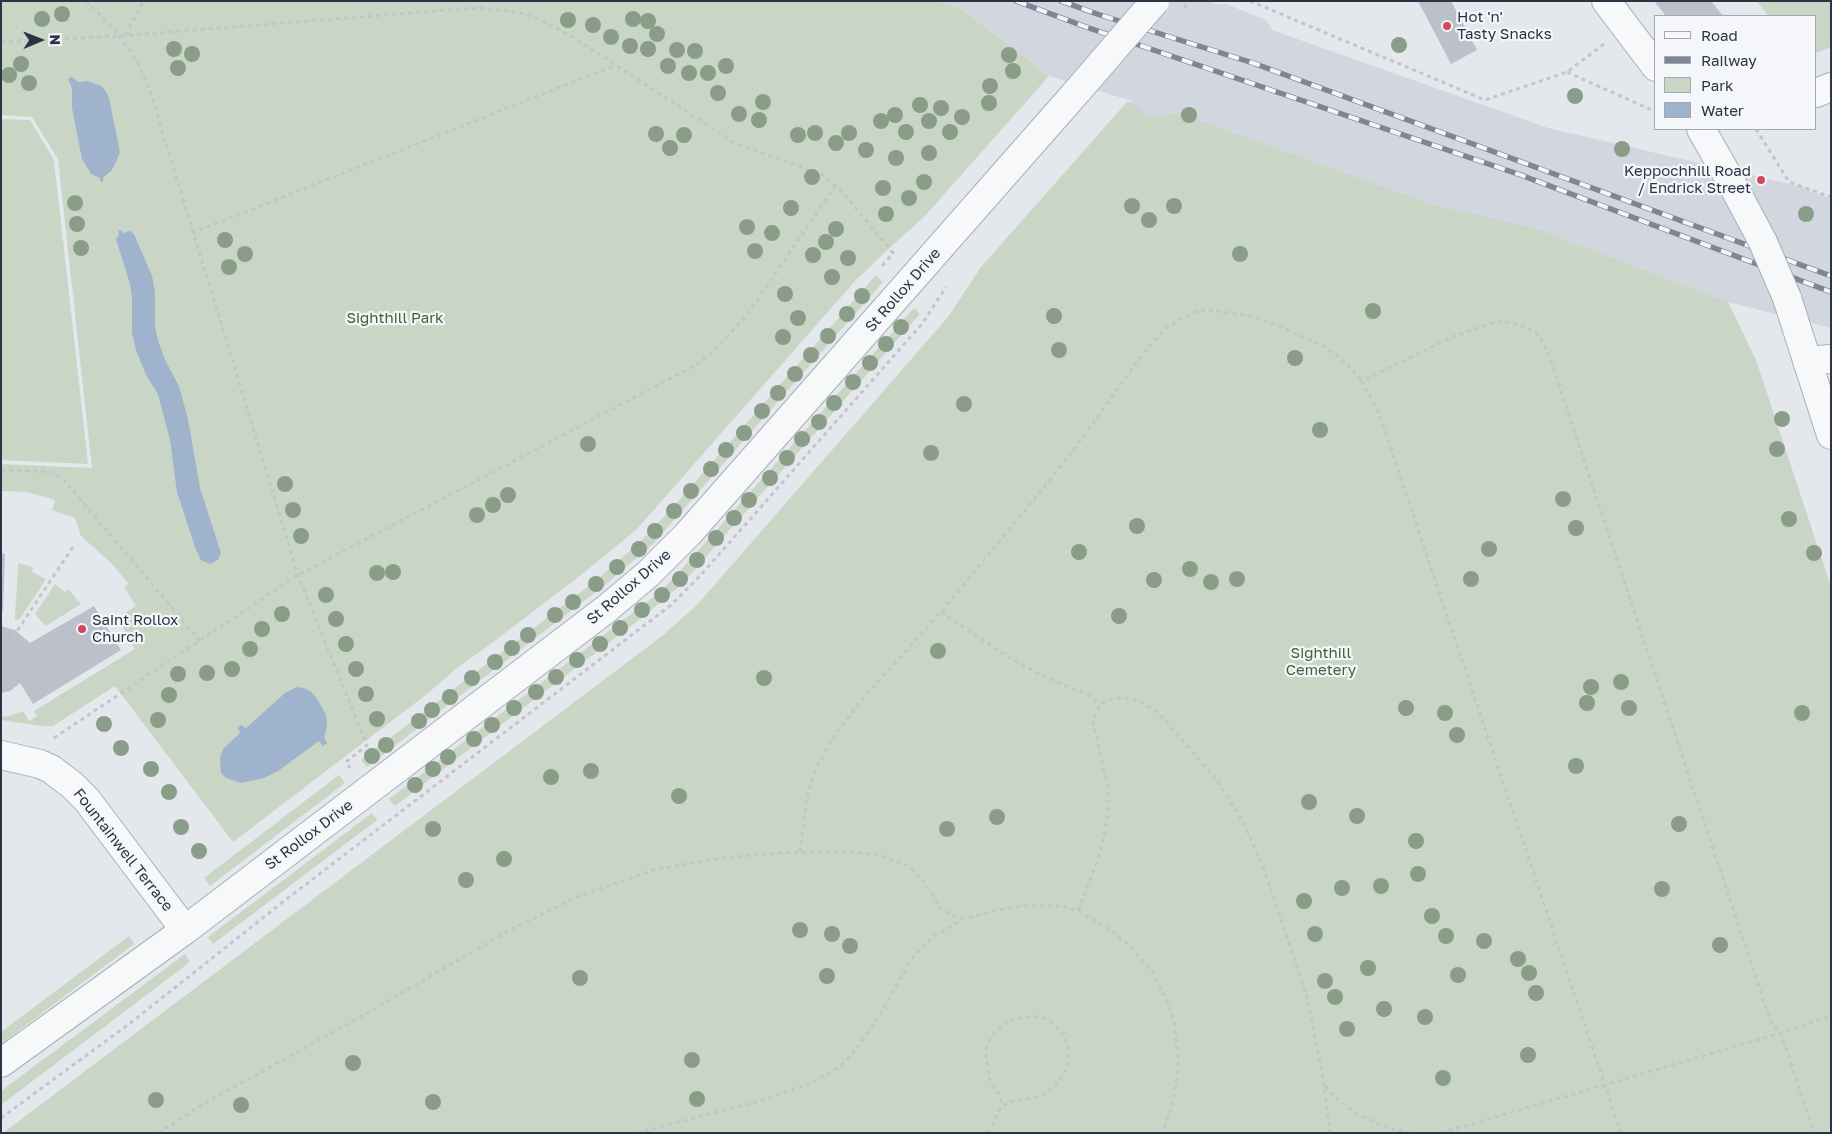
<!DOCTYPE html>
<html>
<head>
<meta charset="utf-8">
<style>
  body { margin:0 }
  #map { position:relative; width:1832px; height:1134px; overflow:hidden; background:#e4e7ec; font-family:"Golos Text",sans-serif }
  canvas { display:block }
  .frame { position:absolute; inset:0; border:2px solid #2b3445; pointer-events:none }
  .legend { position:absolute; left:1654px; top:15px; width:162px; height:115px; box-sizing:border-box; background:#f4f6f9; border:1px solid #a4a8b1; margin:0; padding:6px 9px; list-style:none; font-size:15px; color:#2b3445 }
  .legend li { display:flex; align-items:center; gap:10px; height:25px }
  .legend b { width:25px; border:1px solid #a4a8b1 }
  .north { position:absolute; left:15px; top:15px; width:50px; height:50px; -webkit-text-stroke:4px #f4f6f9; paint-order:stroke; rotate:89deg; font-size:14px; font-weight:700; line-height:20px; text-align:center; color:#2b3445 }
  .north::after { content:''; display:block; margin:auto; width:18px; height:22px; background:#2b3445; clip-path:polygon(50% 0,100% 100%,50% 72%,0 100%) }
</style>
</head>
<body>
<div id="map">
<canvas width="1832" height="1134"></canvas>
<div class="frame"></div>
<ul class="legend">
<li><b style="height:6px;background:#f7f8fa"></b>Road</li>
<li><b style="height:6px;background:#7d8696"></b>Railway</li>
<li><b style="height:14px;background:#c9d6c5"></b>Park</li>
<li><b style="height:14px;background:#9fb4cc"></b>Water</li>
</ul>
<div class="north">N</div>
</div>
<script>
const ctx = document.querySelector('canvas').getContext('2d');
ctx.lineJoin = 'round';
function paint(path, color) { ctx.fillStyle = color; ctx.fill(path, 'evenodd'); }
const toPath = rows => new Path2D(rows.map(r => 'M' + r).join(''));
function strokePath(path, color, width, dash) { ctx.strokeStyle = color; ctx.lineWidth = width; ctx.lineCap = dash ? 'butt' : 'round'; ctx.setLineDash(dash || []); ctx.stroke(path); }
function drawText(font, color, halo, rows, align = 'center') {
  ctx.font = font + ' "Golos Text",sans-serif'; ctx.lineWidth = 4.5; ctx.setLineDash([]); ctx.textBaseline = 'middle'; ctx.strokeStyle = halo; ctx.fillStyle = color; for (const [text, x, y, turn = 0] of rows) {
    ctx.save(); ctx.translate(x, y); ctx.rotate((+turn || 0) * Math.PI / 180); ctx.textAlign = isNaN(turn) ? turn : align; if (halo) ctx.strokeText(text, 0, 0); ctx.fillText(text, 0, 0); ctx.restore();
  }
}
const built = toPath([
  [938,1,1209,1,1216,4,1226,4,1266,20,1272,30,1548,128,1798,186,1831,199,1831,328,1728,302,1538,229,1432,204,1179,113,1148,117,1129,100,1049,76,961,9]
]);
const green = toPath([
  [1,1,938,1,961,9,1049,76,925,216,884,253,855,281,637,529,581,575,488,646,458,667,427,694,233,842,115,686,53,726,41,726,1,720,1,717,9,716,23,711,29,721,37,716,34,711,135,649,117,618,136,606,124,587,129,584,112,564,81,536,75,518,52,510,55,501,49,498,26,492,1,491,1,464,92,468,58,159,32,117,1,115],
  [1757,1,1831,1,1831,47,1816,53,1816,16,1768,16],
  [1127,102,1135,104,1148,117,1179,113,1432,204,1538,229,1728,302,1756,360,1831,587,1831,1133,3,1133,662,636,697,605,948,317,981,267],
  [1,119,30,120,54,160,88,464,1,460],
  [876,275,883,282,652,545,606,584,367,767,361,760,599,578,642,540,674,506],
  [914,308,920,314,683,583,649,612,395,806,389,799,656,595,673,579],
  [18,563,33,567,32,572,46,579,19,620,15,619],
  [55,584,65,592,68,589,81,604,46,626,35,614],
  [339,775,345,783,210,886,204,878],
  [372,813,377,820,213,944,208,937],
  [129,936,134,944,1,1044,1,1032],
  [185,954,190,962,1,1105,1,1091]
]);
const water = toPath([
  [72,77,78,82,88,81,101,86,105,90,109,98,120,152,116,162,112,170,103,178,103,182,100,181,100,178,91,174,82,159,72,108,72,88,68,79],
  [121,230,123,233,130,231,134,234,152,276,155,292,155,327,158,340,165,360,179,386,188,419,200,488,221,553,218,560,210,564,201,560,196,550,177,492,170,440,158,394,146,375,136,350,132,333,132,298,130,284,116,239,119,235,118,231],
  [297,687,304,688,310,691,316,697,326,715,327,727,324,737,327,743,323,746,319,741,278,771,264,778,241,783,226,778,221,773,220,758,223,749,240,733,238,728,241,725,246,728,285,693]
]);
const building = toPath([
  [1418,1,1451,1,1477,50,1451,64],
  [1654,1,1711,1,1723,16,1666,16],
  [1,553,5,554,3,611,1,611],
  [94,606,121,650,33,704,20,683,10,691,1,693,1,626,15,630,30,643]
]);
const path = toPath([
  [86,1,114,29,128,48,138,63,150,91,298,575,367,745,346,762,350,768],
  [1250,1,1485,100,1567,72,1604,44],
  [126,35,143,1],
  [1,42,119,36,461,9,483,8,520,13,535,17,576,39,735,143,822,174,844,194,893,253,883,265,885,267],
  [1567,72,1656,112],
  [1756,129,1789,182,1831,197],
  [192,233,616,65],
  [1,470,51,472,65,481,200,641],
  [941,612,1008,657,1041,675,1086,694,1101,704],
  [13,637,73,547],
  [54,738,298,575,692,367,712,353,747,315,835,186],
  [800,852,807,797,813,775,829,744,838,730,862,700,941,612,1049,481,1083,437,1136,363,1155,340,1167,328,1181,319,1197,311,1209,310,1251,316,1274,324,1325,347,1342,359,1362,381],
  [1078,911,1106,927,1129,945,1154,974,1168,1003,1174,1022,1179,1065,1172,1105,1163,1133],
  [1325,1086,1334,1097,1359,1115,1388,1128,1412,1133],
  [1,1118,129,1024,288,898,671,605,700,576,922,324,946,287],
  [158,1133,205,1103,348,1024,508,931,577,897,653,870,722,858,777,853,849,852,863,853,879,855,907,865,922,879,942,910,963,919],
  [637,1133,763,1100,809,1084,838,1068,850,1057,861,1043,878,1018,911,960,922,947,933,937,963,919,1006,908,1023,906,1047,905,1066,907,1078,911,1100,854,1108,815,1109,795,1106,778,1093,723,1096,712,1101,704,1108,700,1119,698,1131,699,1145,704,1157,712,1185,743,1218,782,1242,820,1264,869,1307,997,1323,1078,1330,1133],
  [988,1133,1002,1106,1013,1101,1033,1098,1045,1094,1056,1085,1064,1074,1069,1060,1068,1047,1064,1035,1054,1024,1044,1018,1033,1016,1009,1020,992,1036,987,1046,986,1056,990,1080,1000,1096,1002,1106],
  [1441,1133,1781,1033,1831,1016],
  [1621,1133,1385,431,1377,409,1362,381,1452,337,1497,321,1518,324,1529,329,1537,334,1544,344,1549,355,1771,1023,1781,1033,1814,1133]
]);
const minor = toPath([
  [1606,1,1656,67],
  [1816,93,1831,87],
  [1701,129,1730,180],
  [1787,298,1831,435],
  [1807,361,1831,359],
  [1,755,40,764,51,769,72,785,87,800,185,930],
  [1,1063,185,930,605,610,648,574,688,534,1080,88]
]);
const rail = toPath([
  [1016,1,1086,27,1518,174,1831,292],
  [1061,1,1097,14,1253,63,1831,276]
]);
const pathBridge = toPath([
  [1184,8,1190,1]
]);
const minorBridge = toPath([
  [1080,88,1155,1],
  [1730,180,1763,242,1787,298]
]);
const trees = [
  [62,14],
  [42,19],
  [633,19],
  [568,20],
  [648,21],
  [593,25],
  [657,34],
  [611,37],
  [1399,45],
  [630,46],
  [174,49],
  [648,49],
  [677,50],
  [695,51],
  [192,54],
  [1009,55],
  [21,64],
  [668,66],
  [726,66],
  [178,68],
  [1013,71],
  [689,73],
  [708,73],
  [9,75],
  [29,83],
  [990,86],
  [718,93],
  [1575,96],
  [763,102],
  [989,103],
  [920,105],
  [941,108],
  [739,114],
  [895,115],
  [1189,115],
  [962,117],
  [759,120],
  [881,121],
  [929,121],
  [906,132],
  [950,132],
  [815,133],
  [849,133],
  [656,134],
  [684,135],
  [798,135],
  [836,143],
  [670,148],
  [1622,149],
  [866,150],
  [929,153],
  [896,158],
  [812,177],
  [924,182],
  [883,188],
  [909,198],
  [75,203],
  [1132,206],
  [1174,206],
  [791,208],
  [886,214],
  [1806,214],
  [1149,220],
  [77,224],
  [747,227],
  [836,229],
  [772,233],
  [225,240],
  [826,242],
  [81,248],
  [755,251],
  [245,254],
  [1240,254],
  [813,255],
  [848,258],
  [229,267],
  [832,277],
  [785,294],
  [862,296],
  [1373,311],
  [847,314],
  [1054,316],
  [798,318],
  [901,327],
  [828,336],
  [783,337],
  [886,344],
  [1059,350],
  [811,355],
  [1295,358],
  [870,363],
  [795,374],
  [853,382],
  [778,393],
  [834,403],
  [964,404],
  [762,411],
  [1782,419],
  [819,422],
  [1320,430],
  [744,433],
  [802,439],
  [588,444],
  [1777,449],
  [726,450],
  [931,453],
  [787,458],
  [711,469],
  [770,478],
  [285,484],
  [691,491],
  [508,495],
  [1563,499],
  [749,500],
  [493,505],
  [293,510],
  [674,511],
  [477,515],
  [734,518],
  [1789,519],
  [1137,526],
  [1576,528],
  [655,531],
  [301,536],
  [716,538],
  [639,549],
  [1489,549],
  [1079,552],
  [1814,553],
  [697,560],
  [617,567],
  [1190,569],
  [393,572],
  [377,573],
  [680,579],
  [1237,579],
  [1471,579],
  [1154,580],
  [1211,582],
  [596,584],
  [326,595],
  [662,595],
  [573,602],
  [642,610],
  [282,614],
  [555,615],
  [1119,616],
  [336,619],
  [620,628],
  [262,629],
  [528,635],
  [346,644],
  [600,644],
  [512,648],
  [250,649],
  [938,651],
  [577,660],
  [495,662],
  [232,669],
  [356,669],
  [207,673],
  [178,674],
  [556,677],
  [472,678],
  [764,678],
  [1621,682],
  [1591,687],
  [536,692],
  [366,694],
  [169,695],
  [450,697],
  [1587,703],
  [514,708],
  [1406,708],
  [1629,708],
  [432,710],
  [1445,713],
  [1802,713],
  [377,719],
  [158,720],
  [419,721],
  [104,724],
  [492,725],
  [1457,735],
  [474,739],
  [386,745],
  [121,748],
  [372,756],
  [448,757],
  [1576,766],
  [151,769],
  [433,769],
  [591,771],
  [551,777],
  [415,785],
  [169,792],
  [679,796],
  [1309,802],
  [1357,816],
  [997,817],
  [1679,824],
  [181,827],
  [433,829],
  [947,829],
  [1416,841],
  [199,851],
  [504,859],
  [1418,874],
  [466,880],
  [1381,886],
  [1342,888],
  [1662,889],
  [1304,901],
  [1432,916],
  [800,930],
  [832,934],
  [1315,934],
  [1446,936],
  [1484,941],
  [1720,945],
  [850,946],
  [1518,959],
  [1368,968],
  [1529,973],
  [1458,975],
  [827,976],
  [580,978],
  [1325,981],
  [1536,993],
  [1335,997],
  [1384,1009],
  [1425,1017],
  [1347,1029],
  [1528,1055],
  [692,1060],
  [353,1063],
  [1443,1078],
  [697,1099],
  [156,1100],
  [433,1102],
  [241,1105]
];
const markers = [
  [1447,26,5,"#d1495b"],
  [1761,180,5,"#d1495b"],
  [82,629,5,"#d1495b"]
];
const poiNames = [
  ["Hot 'n'",1457,17],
  ["Tasty Snacks",1457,34],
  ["Keppochhill Road",1751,171,"right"],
  ["/ Endrick Street",1751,188,"right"],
  ["Saint Rollox",92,620],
  ["Church",92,637]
];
const streetNames = [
  ["St Rollox Drive",903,290,-49],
  ["St Rollox Drive",629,587,-41],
  ["St Rollox Drive",309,835,-37],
  ["Fountainwell Terrace",123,850,52]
];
const parkNames = [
  ["Sighthill Park",395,318],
  ["Sighthill",1321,653],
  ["Cemetery",1321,670]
];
paint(built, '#d2d6de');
paint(green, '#c9d6c5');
paint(water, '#9fb4cc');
paint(building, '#bbc0ca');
strokePath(minor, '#a9aeb7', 30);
strokePath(path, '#c2c5cb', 3, [4, 4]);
strokePath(minor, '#f7f8fa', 28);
strokePath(rail, '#7d8696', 5.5);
strokePath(rail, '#f4f6f9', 4, [11]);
strokePath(minorBridge, '#a9aeb7', 30, []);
strokePath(pathBridge, '#c2c5cb', 3, [4, 4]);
strokePath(minorBridge, '#f7f8fa', 28);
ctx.fillStyle = '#899d89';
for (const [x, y] of trees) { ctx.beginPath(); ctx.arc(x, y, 8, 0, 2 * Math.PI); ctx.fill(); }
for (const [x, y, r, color] of markers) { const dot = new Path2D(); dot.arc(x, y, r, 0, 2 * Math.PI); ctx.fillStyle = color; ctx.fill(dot); strokePath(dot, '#f4f6f9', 2); }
drawText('15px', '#2b3445', '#f4f6f9', poiNames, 'left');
drawText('15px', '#2b3445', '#f4f6f9', streetNames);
drawText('15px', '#3f6138', '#f4f6f9', parkNames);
</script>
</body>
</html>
